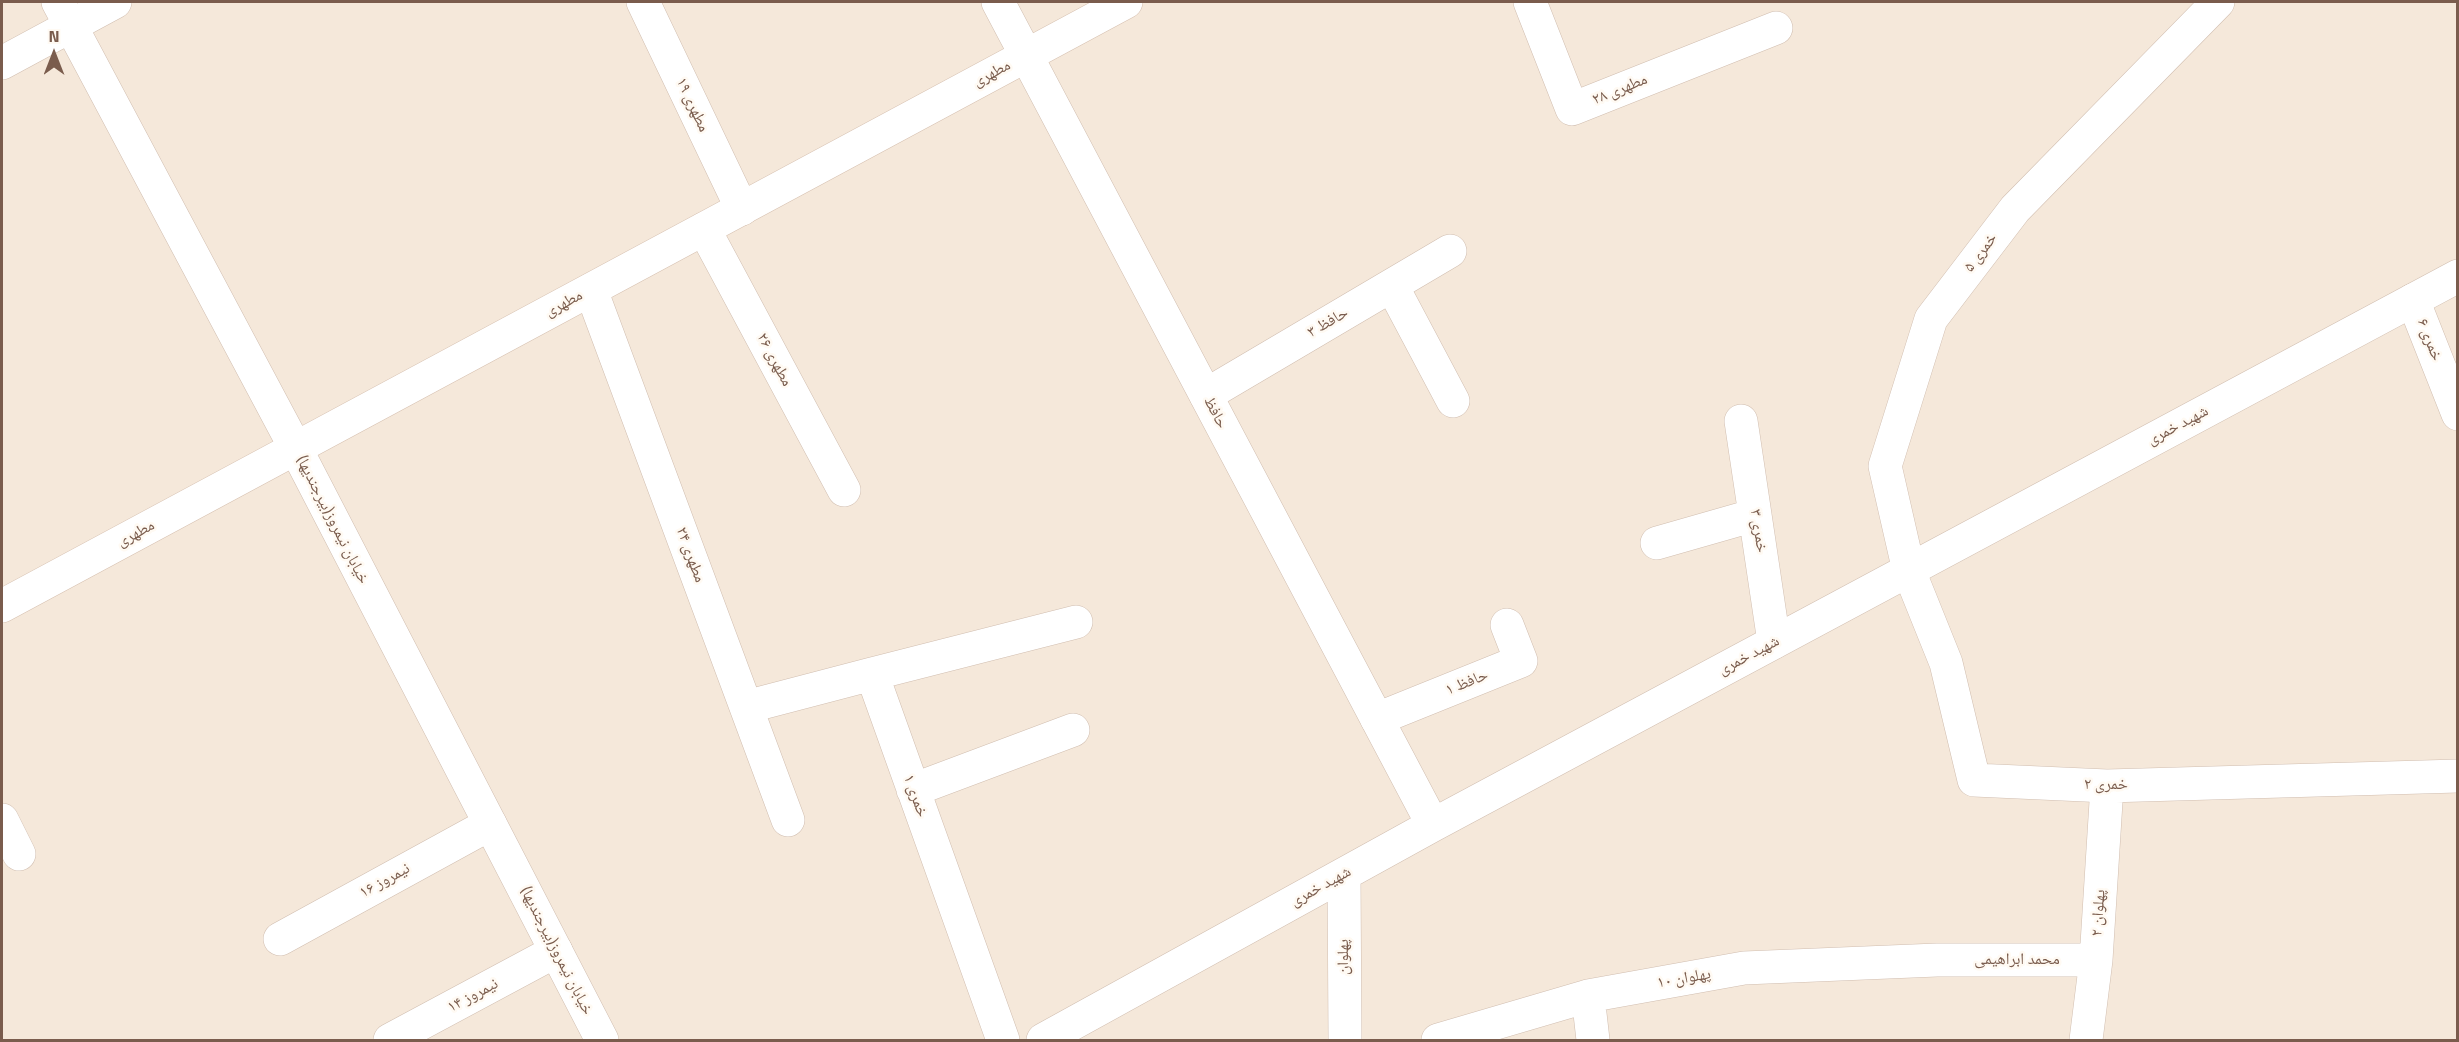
<!DOCTYPE html>
<html>
<head>
<meta charset="utf-8">
<style>
  body { margin:0 }
  #map { position:relative; width:2459px; height:1042px; overflow:hidden; background:#fdf6ec; font-family:"Titillium Web",sans-serif }
  canvas { display:block }
  .frame { position:absolute; inset:0; border:3px solid #7a5c4d; pointer-events:none }
  .north { position:absolute; left:24px; top:24px; width:60px; height:60px; -webkit-text-stroke:4px #fffaf3; paint-order:stroke; rotate:0deg; font-size:16px; font-weight:700; line-height:24px; text-align:center; color:#7a5c4d }
  .north::after { content:''; display:block; margin:auto; width:21px; height:27px; background:#7a5c4d; clip-path:polygon(50% 0,100% 100%,50% 72%,0 100%) }
</style>
</head>
<body>
<div id="map">
<canvas width="2459" height="1042"></canvas>
<div class="frame"></div>
<div class="north">N</div>
</div>
<script>
const ctx = document.querySelector('canvas').getContext('2d');
ctx.lineJoin = 'round';
function paint(path, color) { ctx.fillStyle = color; ctx.fill(path, 'evenodd'); }
const toPath = rows => new Path2D(rows.map(r => 'M' + r).join(''));
function strokePath(path, color, width, dash) { ctx.strokeStyle = color; ctx.lineWidth = width; ctx.lineCap = dash ? 'butt' : 'round'; ctx.setLineDash(dash || []); ctx.stroke(path); }
function drawText(font, color, halo, rows, align = 'center') {
  ctx.font = font + ' "Titillium Web","Noto Naskh Arabic",sans-serif'; ctx.lineWidth = 5; ctx.setLineDash([]); ctx.textBaseline = 'middle'; ctx.strokeStyle = halo; ctx.fillStyle = color; for (const [text, x, y, turn = 0] of rows) {
    ctx.save(); ctx.translate(x, y); ctx.rotate((+turn || 0) * Math.PI / 180); ctx.textAlign = isNaN(turn) ? turn : align; if (halo) ctx.strokeText(text, 0, 0); ctx.fillText(text, 0, 0); ctx.restore();
  }
}
const residential = toPath([
  [2,2,2457,2,2457,1040,2,1040]
]);
const minor = toPath([
  [643,2,742,209],
  [1530,2,1572,109,1776,28],
  [2218,2,2015,209,1931,319,1885,466,1909,571,1946,663,1974,780,2107,786,2458,776],
  [704,229,844,490],
  [1392,286,1453,401],
  [591,290,788,820],
  [2413,300,2458,414],
  [1206,395,1450,251],
  [1741,421,1774,642],
  [1657,543,1755,515],
  [872,674,1076,622],
  [746,707,872,674,1003,1040],
  [1377,719,1521,661,1507,625],
  [913,790,1073,730],
  [2,820,19,854],
  [280,939,490,824],
  [1588,996,1593,1040],
  [390,1040,556,951],
  [1438,1040,1588,996,1744,968,1937,960,2096,960],
  [2086,1040,2096,960,2107,786]
]);
const tertiary = toPath([
  [58,2,296,449,602,1040],
  [998,2,1433,825],
  [2,63,115,2],
  [1344,874,1345,1040],
  [1043,1040,1433,825,2458,276]
]);
const secondary = toPath([
  [2,606,1126,2]
]);
const streetNames = [
  ["مطهری",992,74,-28],
  ["مطهری ۲۸",1620,90,-22],
  ["مطهری ۱۹",692,105,65],
  ["خمری ۵",1981,253,-53],
  ["مطهری",564,304,-28],
  ["حافظ ۳",1328,323,-30],
  ["خمری ۶",2429,340,69],
  ["مطهری ۲۶",774,360,62],
  ["حافظ",1215,413,62],
  ["شهید خمری",2178,426,-28],
  ["خیابان نیمروز(بیرجندیها)",332,520,63],
  ["خمری ۳",1758,531,81],
  ["مطهری",136,534,-28],
  ["مطهری ۲۴",690,555,70],
  ["شهید خمری",1749,656,-28],
  ["حافظ ۱",1467,683,-22],
  ["خمری ۲",2106,785],
  ["خمری ۱",915,796,70],
  ["نیمروز ۱۶",385,881,-29],
  ["شهید خمری",1321,887,-29],
  ["پهلوان ۲",2099,913,-86],
  ["خیابان نیمروز(بیرجندیها)",556,951,63],
  ["پهلوان",1344,957,-90],
  ["محمد ابراهیمی",2017,960],
  ["پهلوان ۱۰",1684,979,-10],
  ["نیمروز ۱۴",473,996,-28]
];
paint(residential, '#f5e8da');
strokePath(minor, '#d1beb0', 34);
strokePath(tertiary, '#d1beb0', 34);
strokePath(secondary, '#d6c0b0', 34);
strokePath(minor, '#fff', 33);
strokePath(tertiary, '#fff', 33);
strokePath(secondary, '#fff', 33);
drawText('16px', '#7a5c4d', '#fffaf3', streetNames);
</script>
</body>
</html>
